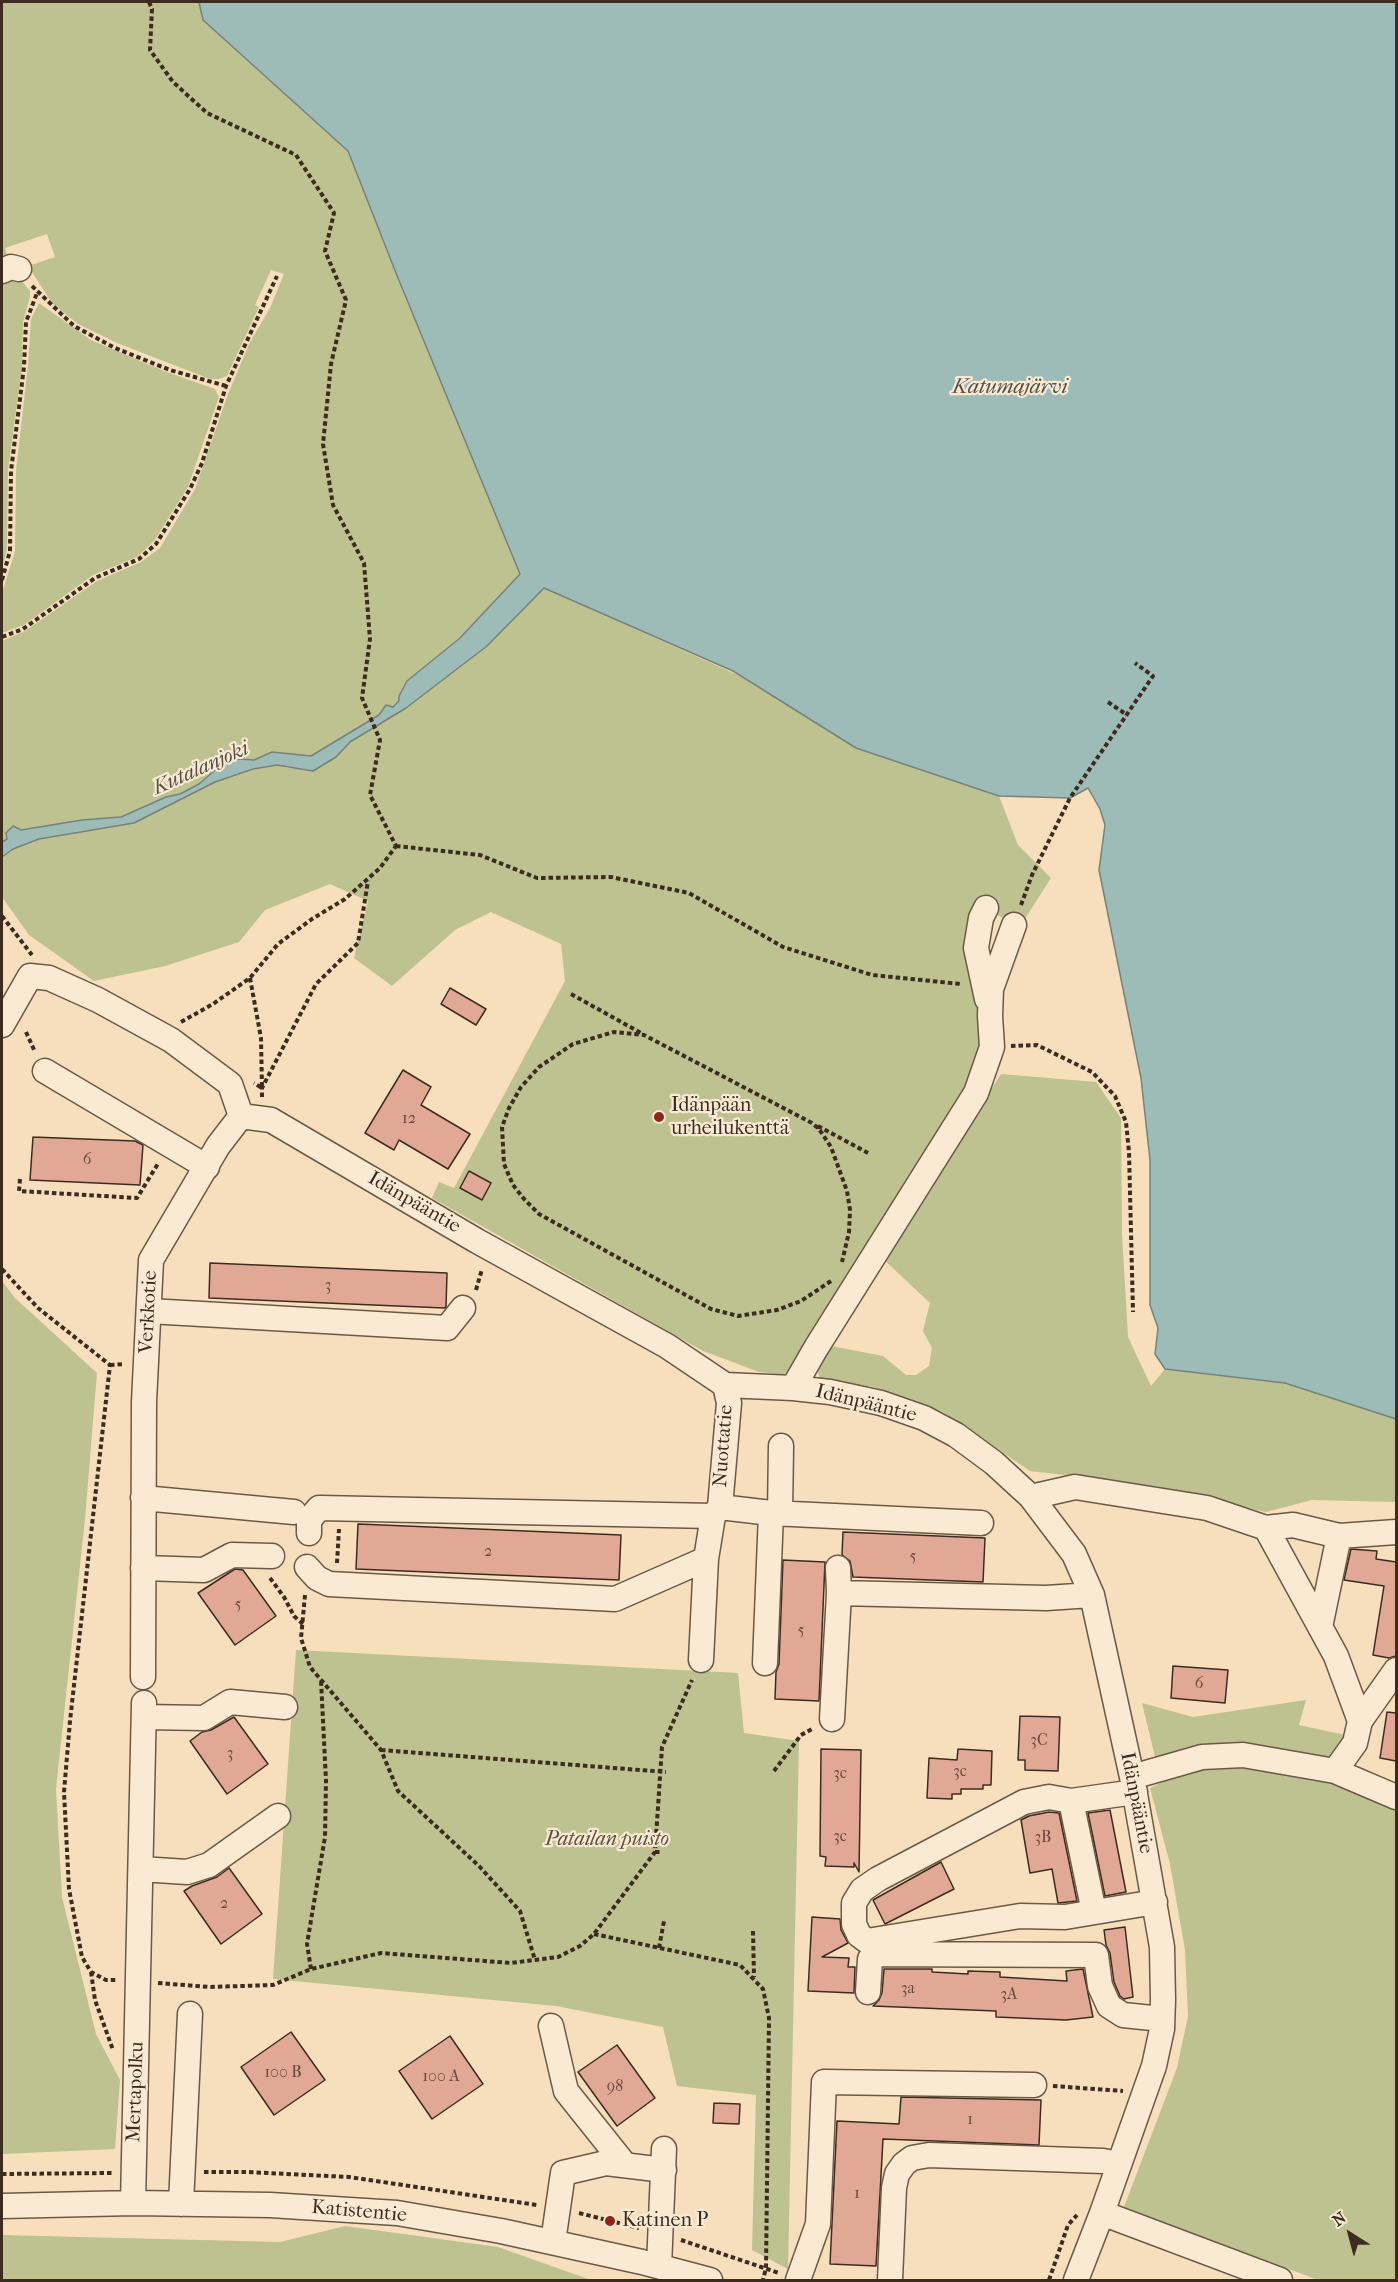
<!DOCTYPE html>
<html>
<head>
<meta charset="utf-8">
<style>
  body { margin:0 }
  #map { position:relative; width:1398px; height:2282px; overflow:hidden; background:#f7dfbd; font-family:"IM FELL French Canon",serif }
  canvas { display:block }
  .frame { position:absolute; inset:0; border:3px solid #3c2c20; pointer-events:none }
  .north { position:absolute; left:1320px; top:2204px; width:60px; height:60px; -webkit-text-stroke:4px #faead4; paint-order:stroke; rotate:324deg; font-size:16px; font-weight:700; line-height:24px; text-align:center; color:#3c2c20 }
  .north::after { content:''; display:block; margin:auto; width:21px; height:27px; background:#3c2c20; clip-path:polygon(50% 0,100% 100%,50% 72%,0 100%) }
</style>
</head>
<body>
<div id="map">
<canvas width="1398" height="2282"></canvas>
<div class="frame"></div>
<div class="north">N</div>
</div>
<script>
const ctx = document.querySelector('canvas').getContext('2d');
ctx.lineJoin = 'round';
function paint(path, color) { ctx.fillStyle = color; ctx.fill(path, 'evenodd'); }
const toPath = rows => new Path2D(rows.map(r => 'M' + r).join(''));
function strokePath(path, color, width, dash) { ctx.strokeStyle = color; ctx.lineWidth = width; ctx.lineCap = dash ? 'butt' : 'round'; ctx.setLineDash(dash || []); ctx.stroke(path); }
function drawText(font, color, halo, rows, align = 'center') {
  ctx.font = font + ' "IM FELL French Canon",serif'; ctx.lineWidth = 4.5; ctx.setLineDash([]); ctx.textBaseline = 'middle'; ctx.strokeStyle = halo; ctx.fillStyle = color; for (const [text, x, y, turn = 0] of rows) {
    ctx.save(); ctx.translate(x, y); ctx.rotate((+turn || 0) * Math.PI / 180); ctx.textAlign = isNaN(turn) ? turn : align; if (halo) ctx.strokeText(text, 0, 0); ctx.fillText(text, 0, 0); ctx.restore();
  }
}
const green = toPath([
  [2,2,199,2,203,20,348,151,398,278,520,574,544,588,738,675,856,748,999,796,1018,845,1051,878,1019,928,986,908,987,1047,976,1080,793,1368,783,1375,759,1372,703,1351,432,1198,439,1182,454,1188,565,981,561,944,491,912,455,930,392,986,354,958,368,901,330,884,265,910,239,942,165,966,94,981,29,935,2,897,2,857,13,849,39,839,134,823,215,782,253,769,277,765,288,768,336,757,350,742,406,708,486,647,459,638,407,681,400,701,393,707,386,705,379,715,311,756,272,752,254,760,239,759,221,765,199,784,180,794,166,797,121,817,82,820,21,830,2,842,2,641,25,631,97,581,141,562,160,548,195,489,228,394,250,342,270,308,284,274,271,270,255,305,259,307,227,376,219,379,210,379,117,343,78,324,52,303,28,266,55,257,47,234,5,248,9,262,2,264],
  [20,279,30,291,30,297,23,322,22,367,8,470,7,549,2,570,2,280],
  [39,303,91,340,164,371,215,389,219,397,188,487,154,541,137,557,93,575,24,625,2,633,2,593,15,551,16,471,28,365,31,319],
  [1001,1074,1096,1082,1121,1118,1122,1234,1128,1337,1151,1386,1165,1369,1285,1383,1396,1419,1396,1502,1312,1500,1266,1512,1125,1482,1030,1471,943,1412,874,1387,820,1380,817,1367,831,1346,883,1356,906,1375,916,1375,929,1366,932,1348,923,1331,930,1303,882,1258],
  [2,1281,15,1298,97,1373,85,1519,56,1789,62,1897,96,2034,120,2080,115,2149,2,2154],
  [296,1650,738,1673,744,1733,799,1741,788,2269,752,2250,756,2095,677,2086,663,2027,556,2006,273,1979],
  [1306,1700,1299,1725,1345,1735,1341,1748,1322,1761,1199,1747,1155,1757,1142,1703,1193,1717],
  [1244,1767,1336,1782,1396,1807,1396,2280,1318,2280,1124,2207,1177,2068,1188,2016,1185,1950,1170,1864,1150,1788,1189,1769],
  [345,2226,498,2247,591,2280,2,2280,2,2235,280,2242]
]);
const water = toPath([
  [199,2,1396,2,1396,1419,1285,1383,1165,1369,1155,1354,1158,1328,1150,1305,1150,1160,1141,1078,1099,870,1105,825,1100,809,1088,788,1070,798,999,796,856,748,733,671,544,588,487,646,406,708,350,742,336,757,313,771,277,765,253,769,215,782,134,823,39,839,13,849,2,857,2,842,7,839,6,833,13,826,21,830,82,820,121,817,166,797,180,794,199,784,221,765,239,759,254,760,272,752,311,756,379,715,386,705,393,707,399,701,399,696,407,681,460,638,520,574,398,278,348,151,203,20,199,2]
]);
const building = toPath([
  [450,988,486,1009,476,1025,441,1004,450,988],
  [403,1070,431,1087,421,1105,470,1134,448,1169,399,1140,394,1150,365,1133,403,1070],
  [33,1137,135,1141,143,1145,140,1185,30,1180,33,1137],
  [469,1171,491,1183,482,1200,460,1188,469,1171],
  [210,1263,447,1273,446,1307,444,1308,209,1298,210,1263],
  [358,1524,621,1535,619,1580,356,1569,358,1524],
  [843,1532,985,1538,983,1582,853,1577,850,1561,842,1555,843,1532],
  [1351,1549,1377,1551,1376,1559,1396,1562,1396,1656,1389,1658,1373,1655,1384,1586,1344,1580,1351,1549],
  [783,1560,825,1562,819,1701,775,1699,776,1672,779,1664,783,1560],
  [235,1569,243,1570,276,1616,235,1645,198,1593,235,1569],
  [1173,1666,1228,1670,1225,1703,1171,1698,1173,1666],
  [1387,1712,1396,1713,1396,1761,1380,1758,1387,1712],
  [1020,1716,1060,1717,1058,1771,1025,1770,1025,1760,1018,1760,1020,1716],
  [234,1717,268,1764,227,1794,190,1741,202,1732,211,1730,234,1717],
  [821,1749,861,1750,859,1872,854,1863,854,1867,825,1866,826,1857,820,1856,821,1749],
  [958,1749,992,1751,991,1785,983,1785,983,1789,961,1789,961,1794,952,1794,952,1799,927,1798,929,1758,957,1760,958,1749],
  [1110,1810,1126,1892,1105,1896,1088,1813,1110,1810],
  [1049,1812,1059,1813,1077,1901,1058,1903,1052,1869,1030,1873,1021,1820,1029,1816,1049,1812],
  [941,1862,954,1889,885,1924,873,1900,941,1862],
  [229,1868,262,1914,221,1944,184,1891,192,1886,217,1877,229,1868],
  [812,1917,840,1919,841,1930,848,1943,822,1957,849,1958,848,1967,855,1967,854,1993,808,1991,812,1917],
  [1125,1927,1133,1997,1124,1999,1120,1996,1114,1982,1110,1953,1106,1945,1104,1930,1125,1927],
  [884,1969,932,1969,932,1972,968,1974,968,1971,1000,1972,1000,1977,1067,1981,1066,1971,1083,1969,1093,2017,1066,2020,996,2017,996,2011,873,2006,879,2000,882,1993,884,1969],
  [291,2032,325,2080,274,2115,241,2067,291,2032],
  [450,2036,483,2084,432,2119,399,2071,450,2036],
  [617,2045,655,2098,617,2126,578,2072,617,2045],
  [901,2097,1041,2100,1039,2145,883,2139,876,2266,830,2264,837,2121,899,2124,901,2097],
  [714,2103,740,2104,739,2124,713,2123,714,2103]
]);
const path = toPath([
  [149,2,152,9,150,50,173,82,207,113,296,155,334,213,325,251,346,300,331,364,323,444,333,505,364,563,370,639,362,698,380,740,370,795,396,846],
  [32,286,74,326,115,348,170,370,226,386],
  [2,580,10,551,11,471,24,367,26,322,37,293],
  [2,637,23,629,95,578,139,559,156,544,190,489,202,463,226,386,277,276],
  [1108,702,1127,715],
  [396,846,480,855,537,878,611,877,689,893,783,947,872,975,961,984],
  [1021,905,1032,875,1070,798,1153,676,1135,663],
  [2,916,32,955],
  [250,978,261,1038,262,1088,254,1083],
  [571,994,641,1033],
  [181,1022,213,1004,250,978,278,944,312,919,345,899,380,868,396,846],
  [26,1032,35,1052],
  [1011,1046,1037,1045,1092,1072,1115,1096,1126,1122,1129,1152,1133,1312],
  [262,1097,262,1088,316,984,358,943,368,881],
  [818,1126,868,1153],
  [20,1179,19,1191,137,1198,159,1162],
  [2,1269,38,1308,110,1365,70,1721,64,1792,69,1889,82,1957,91,1972,106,1980,117,1980],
  [831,1281,801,1301,777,1310,738,1316,711,1309,539,1214,524,1199,513,1185,504,1164,502,1127,509,1108,521,1087,539,1067,573,1044,614,1032,644,1035,812,1123,819,1129,831,1147,847,1191,850,1210,849,1232,842,1262],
  [476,1290,482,1269],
  [110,1365,125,1364],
  [337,1563,339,1529],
  [270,1578,284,1597,294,1616,303,1624],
  [305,1595,301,1638,310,1667,381,1750,398,1791,479,1866,520,1911,535,1960],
  [381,1750,666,1772],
  [774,1771,801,1735,814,1728],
  [655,1852,661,1852],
  [753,1931,754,1977],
  [594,1934,740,1965,763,1989,769,2018,766,2268,763,2280],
  [659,1948,664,1921],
  [311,1969,307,1944,325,1837,326,1781,321,1680],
  [91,1972,95,2000,113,2050],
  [158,1983,210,1987,273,1985,311,1969,381,1953,511,1963,558,1957,580,1946,594,1934,655,1852,662,1747,692,1680],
  [1053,2086,1123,2091],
  [204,2172,247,2172,349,2177,537,2205],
  [2,2174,113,2173],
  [579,2213,639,2228],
  [681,2240,779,2273],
  [1049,2280,1068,2225,1077,2215]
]);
const minor = toPath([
  [2,271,11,267,19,269],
  [986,908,981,918,976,948,987,999],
  [2,1025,30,976,49,978,98,1000,171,1040,230,1084,241,1116],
  [45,1071,207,1167],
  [241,1116,271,1120,477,1241,667,1346,725,1385,793,1388,830,1392,881,1403,924,1418,956,1435,994,1463,1031,1497,1074,1554,1092,1595,1132,1777,1162,1947,1163,2000,1162,2029,1154,2066,1102,2213,1076,2280],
  [149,1311,447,1328,463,1308],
  [793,1388,816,1348,976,1093,992,1047,990,1016,991,989,1014,925],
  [1031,1497,1075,1487,1207,1508,1266,1528,1336,1656,1360,1721,1355,1743,1335,1771],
  [143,1498,294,1512],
  [720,1507,771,1513,981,1523],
  [720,1507,729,1403,725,1385],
  [780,1514,781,1446],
  [1266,1528,1293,1525,1339,1536,1396,1532],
  [309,1533,309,1520,319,1508,713,1516],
  [307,1567,317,1578,329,1584,615,1599,706,1559],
  [143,1568,204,1570,232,1555,272,1556],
  [839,1593,1046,1598,1092,1595],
  [1320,1627,1339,1536],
  [701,1660,706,1559,713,1516,720,1507],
  [765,1663,771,1513],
  [143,1677,144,1402,151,1260,218,1146,241,1116],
  [144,1717,204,1718,230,1702,285,1707],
  [832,1719,839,1593,838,1568],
  [1360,1721,1396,1670],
  [1132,1777,1202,1757,1243,1755,1335,1771,1396,1797],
  [1135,1792,1071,1801,1049,1797,1024,1802,878,1879,862,1890,854,1903,854,1924,859,1935,867,1941,1020,1916,1065,1917,1155,1902],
  [1071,1801,1094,1912],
  [141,1869,187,1872,209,1865,278,1816],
  [868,1992,870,1959,875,1954,1096,1955,1100,1986,1109,2006,1123,2015,1162,2019],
  [551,2026,566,2091,625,2165],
  [133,2203,144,1703],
  [181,2204,190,2014],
  [2,2206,133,2203,270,2205,397,2213,501,2231,642,2262,710,2280],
  [1102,2213,1280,2280],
  [553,2242,563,2173,606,2163,664,2170],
  [659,2266,664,2149],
  [798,2280,818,2224,824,2082,1034,2085],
  [890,2280,894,2188,897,2174,904,2164,912,2158,929,2155,1103,2161,1119,2164]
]);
const markers = [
  [659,1117,6,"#8f2418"],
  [610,2221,6,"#8f2418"]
];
const numberNames = [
  ["12",409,1119],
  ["6",87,1160],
  ["3",328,1286],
  ["2",488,1552],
  ["5",913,1557],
  ["5",238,1605],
  ["5",801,1631],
  ["6",1199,1684],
  ["3C",1039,1741],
  ["3",230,1754],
  ["3c",960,1772],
  ["3c",840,1774],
  ["3c",840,1837],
  ["3B",1043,1838],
  ["2",224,1904],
  ["3a",908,1989],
  ["3A",1009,1995],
  ["100 B",283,2073],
  ["100 A",441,2077],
  ["98",615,2087],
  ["1",970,2120],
  ["1",857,2194]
];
const poiNames = [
  ["Idänpään",671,1106],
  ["urheilukenttä",671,1129],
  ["Katinen P",622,2221]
];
const streetNames = [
  ["Idänpääntie",414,1203,30],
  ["Verkkotie",149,1312,-87],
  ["Idänpääntie",866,1404,14],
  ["Nuottatie",724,1446,-86],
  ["Idänpääntie",1136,1803,79],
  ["Mertapolku",136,2092,-88],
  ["Katistentie",359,2212,5]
];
const parkNames = [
  ["Patailan puisto",607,1840]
];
const waterNames = [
  ["Katumajärvi",1010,388],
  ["Kutalanjoki",201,769,-24]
];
paint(green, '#bec190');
paint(water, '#9ebcb7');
strokePath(water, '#77827b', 1.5);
paint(building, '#e2a896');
strokePath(building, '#3c2c20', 1.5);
strokePath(minor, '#6b5947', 27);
strokePath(path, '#3c2c20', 4, [4.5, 3]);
strokePath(minor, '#faead4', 24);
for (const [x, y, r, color] of markers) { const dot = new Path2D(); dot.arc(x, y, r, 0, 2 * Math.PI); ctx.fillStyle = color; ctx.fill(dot); strokePath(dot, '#faead4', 2); }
drawText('16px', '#664b3e', null, numberNames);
drawText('20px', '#3c2c20', '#faead4', poiNames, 'left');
drawText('20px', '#3c2c20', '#faead4', streetNames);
drawText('italic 20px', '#5c513c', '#faead4', parkNames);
drawText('italic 21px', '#545046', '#faead4', waterNames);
</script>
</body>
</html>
